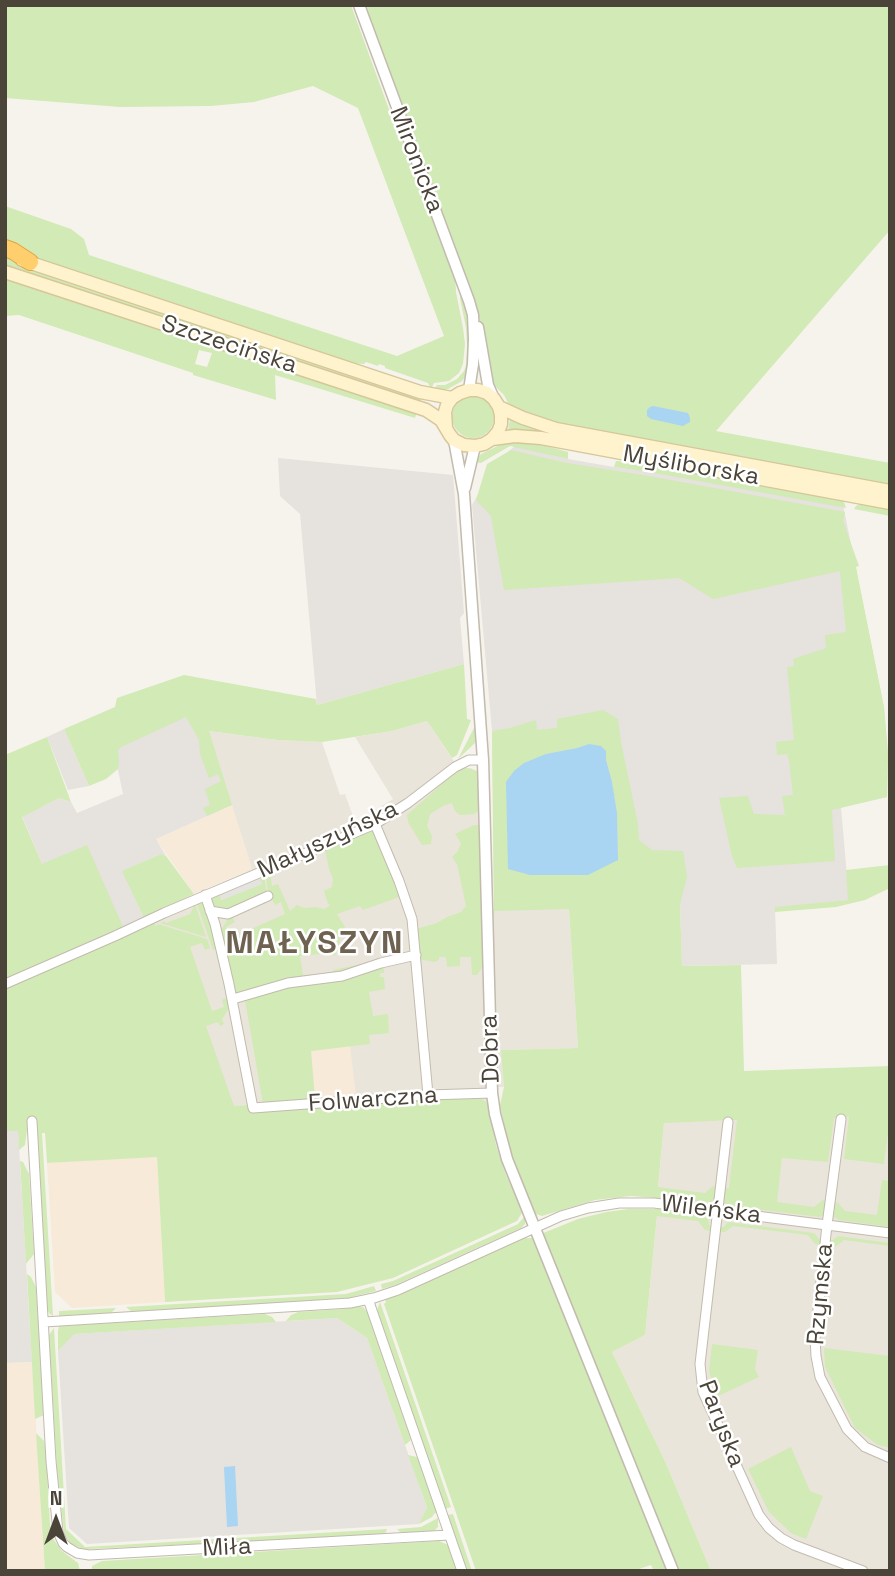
<!DOCTYPE html>
<html>
<head>
<meta charset="utf-8">
<style>
  body { margin:0 }
  #map { position:relative; width:895px; height:1576px; overflow:hidden; background:#f6f3ec; font-family:"Space Grotesk",sans-serif }
  canvas { display:block }
  .frame { position:absolute; inset:0; border:7px solid #4b4439; pointer-events:none }
  .north { position:absolute; left:21px; top:1485px; width:70px; height:70px; -webkit-text-stroke:5px #fff; paint-order:stroke; rotate:0deg; font-size:19px; font-weight:700; line-height:28px; text-align:center; color:#4b4439 }
  .north::after { content:''; display:block; margin:auto; width:24px; height:32px; background:#4b4439; clip-path:polygon(50% 0,100% 100%,50% 72%,0 100%) }
</style>
</head>
<body>
<div id="map">
<canvas width="895" height="1576"></canvas>
<div class="frame"></div>
<div class="north">N</div>
</div>
<script>
const ctx = document.querySelector('canvas').getContext('2d');
ctx.lineJoin = 'round';
function paint(path, color) { ctx.fillStyle = color; ctx.fill(path, 'evenodd'); }
const toPath = rows => new Path2D(rows.map(r => 'M' + r).join(''));
function strokePath(path, color, width, dash) { ctx.strokeStyle = color; ctx.lineWidth = width; ctx.lineCap = dash ? 'butt' : 'round'; ctx.setLineDash(dash || []); ctx.stroke(path); }
function drawText(font, color, halo, rows, align = 'center') {
  ctx.font = font + ' "Space Grotesk",sans-serif'; ctx.lineWidth = 5; ctx.setLineDash([]); ctx.textBaseline = 'middle'; ctx.strokeStyle = halo; ctx.fillStyle = color; for (const [text, x, y, turn = 0] of rows) {
    ctx.save(); ctx.translate(x, y); ctx.rotate((+turn || 0) * Math.PI / 180); ctx.textAlign = isNaN(turn) ? turn : align; if (halo) ctx.strokeText(text, 0, 0); ctx.fillText(text, 0, 0); ctx.restore();
  }
}
const residential = toPath([
  [427,721,459,769,471,768,477,771,479,775,483,911,569,908,578,1048,502,1050,504,1087,487,1087,488,1103,482,1099,248,1111,248,1105,183,1111,144,918,252,869,208,731,277,740,322,742,340,795,345,794,356,825,360,819,393,799,355,737,392,731],
  [849,1117,884,1163,890,1121,890,1571,711,1571,665,1461,612,1352,645,1335,659,1197,658,1188,664,1122,737,1120,776,1202,782,1157,834,1118]
]);
const commercial = toPath([
  [232,805,252,869,194,894,156,839],
  [350,1046,356,1096,315,1100,311,1051],
  [157,1156,165,1302,72,1308,55,1292,47,1163],
  [32,1362,45,1571,5,1571,5,1363]
]);
const industrial = toPath([
  [515,446,568,459,614,467,841,495,884,707,888,754,887,797,841,807,849,900,775,908,777,964,682,966,680,904,494,911,492,731,472,505,497,461],
  [278,458,453,475,464,613,460,618,464,664,317,705,300,514,280,496],
  [200,706,232,805,156,839,166,856,161,854,123,871,144,918,123,927,121,924,42,864,22,816,59,798,71,802,77,813,123,794,113,746],
  [64,729,89,786,68,790,47,737],
  [18,1130,32,1362,5,1363,5,1131],
  [337,1318,367,1338,427,1507,419,1524,87,1544,69,1528,58,1351,73,1334]
]);
const green = toPath([
  [5,5,351,5,395,126,401,132,455,274,456,292,463,328,465,344,463,364,459,373,449,381,434,383,431,389,428,383,385,368,385,366,379,364,378,366,366,362,364,364,348,363,245,329,209,316,206,327,422,397,415,418,275,375,276,400,193,375,193,373,19,315,5,316,5,206,71,229,84,239,89,255,397,356,444,336,358,108,313,86,254,102,211,106,120,107,5,98],
  [199,350,212,353,207,367,195,364],
  [362,5,890,5,890,230,716,431,890,463,890,485,557,424,515,409,509,405,504,395,492,383,478,311],
  [461,294,469,325,471,353,468,374,462,381,448,389,434,390,437,385,445,385,457,379,464,371,466,365,467,345,466,328,460,298],
  '452 417a21 21 0 1 1 42 0a21 21 0 1 1-42 0Z',
  [512,418,890,495,509,431,508,431,510,419],
  [506,442,536,443,568,452,568,459,510,446,481,463,474,462,481,454],
  [511,450,567,463,649,476,845,512,843,521,859,566,856,567,884,707,888,754,887,797,832,810,835,861,737,868,732,856,719,798,748,796,754,814,785,815,782,796,793,795,789,761,787,754,777,755,776,742,794,740,787,667,794,666,793,659,826,648,825,635,846,632,840,571,713,599,679,578,504,590,491,516,476,500,487,464],
  [616,461,646,463,839,498,844,502,846,508,649,472,614,467],
  [863,503,890,508,890,516,854,509,856,506],
  [464,664,467,719,471,720,457,755,452,758,427,721,392,731,322,742,277,740,209,731,232,805,207,816,203,808,210,805,205,789,221,781,218,774,209,778,200,754,199,740,186,717,121,747,118,750,119,763,118,769,106,779,89,786,64,729,115,707,117,698,184,675,316,699,317,705],
  [603,710,618,719,621,742,638,824,639,840,652,850,683,851,687,877,680,904,682,966,741,965,744,1071,890,1066,890,1121,884,1164,844,1159,849,1117,834,1118,828,1162,782,1158,777,1202,814,1207,823,1200,827,1201,825,1211,824,1215,820,1217,730,1206,725,1204,723,1198,724,1188,729,1188,737,1120,664,1123,658,1187,705,1193,713,1186,717,1187,716,1198,711,1202,631,1196,595,1200,542,1216,536,1214,529,1204,509,1148,500,1105,504,1087,501,1050,578,1048,569,909,494,911,492,731,510,728,536,720,537,730,557,728,557,719],
  [589,744,606,760,612,782,617,813,618,860,546,754,577,748],
  [477,725,475,743,458,759,475,726],
  [47,737,71,802,59,798,22,817,42,864,87,845,123,927,5,980,5,755],
  [464,767,477,771,479,775,480,810,474,814,460,815,455,811,452,803,443,806,430,814,427,826,432,836,431,844,422,845,408,822,407,815,459,769],
  [474,825,480,825,484,965,477,975,472,975,471,957,460,957,460,966,447,967,446,957,439,957,439,960,434,962,419,959,416,929,437,923,447,917,461,912,466,906,457,864,452,857,458,851,461,843,455,834],
  [371,830,374,830,402,896,363,910,360,906,337,914,345,927,340,936,339,950,334,956,331,953,300,956,303,975,333,973,333,970,390,958,411,950,411,954,364,968,234,996,219,934,230,915,231,915,235,922,226,927,234,939,241,936,240,934,285,914,281,902,275,905,268,893,266,875,270,873,272,886,278,884,290,911,297,905,304,908,316,907,324,909,331,905,328,904,324,891,332,887,333,879,329,869,325,850],
  [161,854,166,856,194,894,144,918,122,871],
  [890,865,890,888,865,900,836,907,775,912,775,907,848,900,846,870],
  [264,876,267,894,226,912,213,907,212,900,214,897,219,894,221,900,262,884,259,878],
  [200,903,203,903,210,916,218,948,213,950,197,904],
  [195,904,206,937,160,923,165,921,166,923,190,914],
  [153,922,156,926,158,924,207,939,210,948,205,950,202,943,190,947,212,1011,224,1007,222,1000,226,998,230,1007,222,1019,224,1024,220,1026,218,1022,206,1026,234,1106,248,1105,249,1111,425,1099,482,1099,488,1103,496,1145,506,1175,523,1211,517,1221,393,1278,337,1292,165,1302,157,1157,47,1163,45,1133,42,1133,53,1316,50,1314,47,1310,37,1130,27,1130,25,1145,19,1150,18,1131,5,1131,5,988],
  [381,967,384,968,384,973,380,973,380,977,384,977,385,989,369,992,373,1016,388,1014,389,1033,369,1035,370,1044,311,1051,315,1100,263,1104,245,1000,304,983,357,977],
  [20,1161,23,1162,29,1174,34,1254,26,1264],
  [882,1180,890,1181,890,1227,839,1220,833,1216,834,1202,838,1203,845,1211,877,1215],
  [629,1209,658,1209,705,1215,708,1218,709,1225,712,1226,711,1231,705,1230,698,1221,657,1216,645,1335,612,1352,665,1461,711,1571,654,1571,651,1565,633,1571,476,1571,384,1304,386,1302,385,1299,399,1295,524,1238,531,1238,578,1219,606,1212],
  [525,1216,525,1224,521,1228,395,1285,382,1289,381,1284,393,1281,518,1224],
  [728,1222,814,1233,819,1239,821,1239,821,1245,815,1244,808,1235,733,1226,725,1232,719,1232,720,1227,724,1227],
  [838,1236,890,1243,890,1246,844,1240,835,1247,829,1246,830,1240,833,1240],
  [27,1274,31,1277,36,1287,44,1415,35,1419],
  [374,1286,376,1291,348,1298,135,1312,131,1311,126,1307,346,1294],
  [380,1302,451,1507,445,1509,377,1310],
  [357,1306,363,1307,369,1314,411,1440,405,1445,367,1338,337,1318,286,1321,291,1315,298,1312,344,1309],
  [116,1308,110,1314,59,1317,59,1311],
  [265,1314,272,1317,276,1322,74,1334,58,1351,58,1331,59,1326],
  [54,1328,66,1529,85,1547,387,1529,386,1532,383,1535,89,1549,82,1549,70,1543,64,1532,57,1470,49,1335],
  [712,1344,758,1350,755,1369,759,1377,716,1397,709,1371],
  [824,1348,890,1356,890,1448,878,1445,855,1428,825,1367],
  [36,1433,44,1441,46,1452,50,1525,54,1540,62,1551,78,1563,80,1571,45,1571],
  [791,1447,810,1491,823,1496,806,1539,791,1533,769,1512,748,1469],
  [408,1455,417,1457,437,1512,434,1514,432,1517,419,1524,427,1507],
  [453,1514,472,1571,467,1571,447,1515],
  [438,1518,438,1527,434,1531,406,1533,400,1532,397,1529,421,1527],
  [439,1541,448,1545,457,1571,92,1571,92,1566,102,1561]
]);
const parking = toPath([
  [259,878,262,884,222,900,219,894]
]);
const water = toPath([
  [653,406,688,413,690,418,690,422,683,426,651,419,647,416,647,410,650,407],
  [589,744,601,746,606,751,606,760,612,782,617,813,618,860,588,875,530,875,508,869,506,782,514,771,524,763,546,754,577,748],
  [235,1466,238,1526,227,1527,224,1467]
]);
const minor = toPath([
  [375,824,399,881,412,919,428,1095],
  [205,895,215,924,229,984,253,1108,428,1095,492,1093],
  [210,911,228,914,268,896],
  [5,984,115,936,164,913,375,824,408,803,455,767,469,760,483,760],
  [233,999,288,983,342,976,381,963,416,955],
  [841,1119,827,1225,815,1338,816,1356,820,1377,847,1429,865,1447,890,1458],
  [32,1121,51,1461,58,1532,63,1543,67,1547,77,1553,89,1555,449,1535],
  [728,1122,700,1364,703,1392,759,1515,769,1528,781,1538,794,1545,863,1571],
  [368,1299,462,1571],
  [44,1322,350,1303,374,1298,398,1290,561,1216,588,1208,619,1203,654,1203,890,1233]
]);
const tertiary = toPath([
  [359,5,469,301,473,315,474,339,473,364,469,390],
  [478,327,488,385,494,399],
  [454,440,464,494,483,760,492,1093,495,1114,507,1159,673,1571],
  [465,488,475,446]
]);
const secondary = toPath([
  [22,260,420,392,452,398],
  [5,272,426,410,441,420,450,435,454,440,464,445,475,446,484,444,492,439,498,432,501,424,501,415,499,407,494,399,487,393,478,390,469,390,460,393,452,398,447,405,445,412,446,428],
  [499,407,523,418,556,429,890,491],
  [492,439,515,436,541,438,890,503]
]);
const motorway = toPath([
  [5,248,13,251,30,262]
]);
const streetNames = [
  ["Mironicka",416,160,69],
  ["Szczecińska",229,345,18],
  ["Myśliborska",691,466,10],
  ["Małyszyńska",328,840,-25],
  ["Dobra",491,1049,-92],
  ["Folwarczna",373,1100,-4],
  ["Wileńska",711,1210,7],
  ["Rzymska",821,1294,-85],
  ["Paryska",721,1424,69],
  ["Miła",227,1548,-3]
];
const districtNames = [
  ["MAŁYSZYN",315,944]
];
paint(residential, '#eae5da');
paint(commercial, '#f7ead8');
paint(industrial, '#e6e2dd');
paint(green, '#d2eab5');
paint(parking, '#e5e3e0');
paint(water, '#a9d4f2');
strokePath(minor, '#c2bbae', 11);
strokePath(tertiary, '#c2bbae', 13);
strokePath(secondary, '#d6c79b', 15);
strokePath(motorway, '#e0a43c', 18);
strokePath(minor, '#fff', 9);
strokePath(tertiary, '#fff', 10);
strokePath(secondary, '#fff3cd', 12);
strokePath(motorway, '#ffcf6e', 16);
drawText('24px', '#4b4439', '#fff', streetNames);
ctx.letterSpacing = '2px';
drawText('bold 32px', '#6e6250', '#fff', districtNames);
ctx.letterSpacing = '0px';
</script>
</body>
</html>
